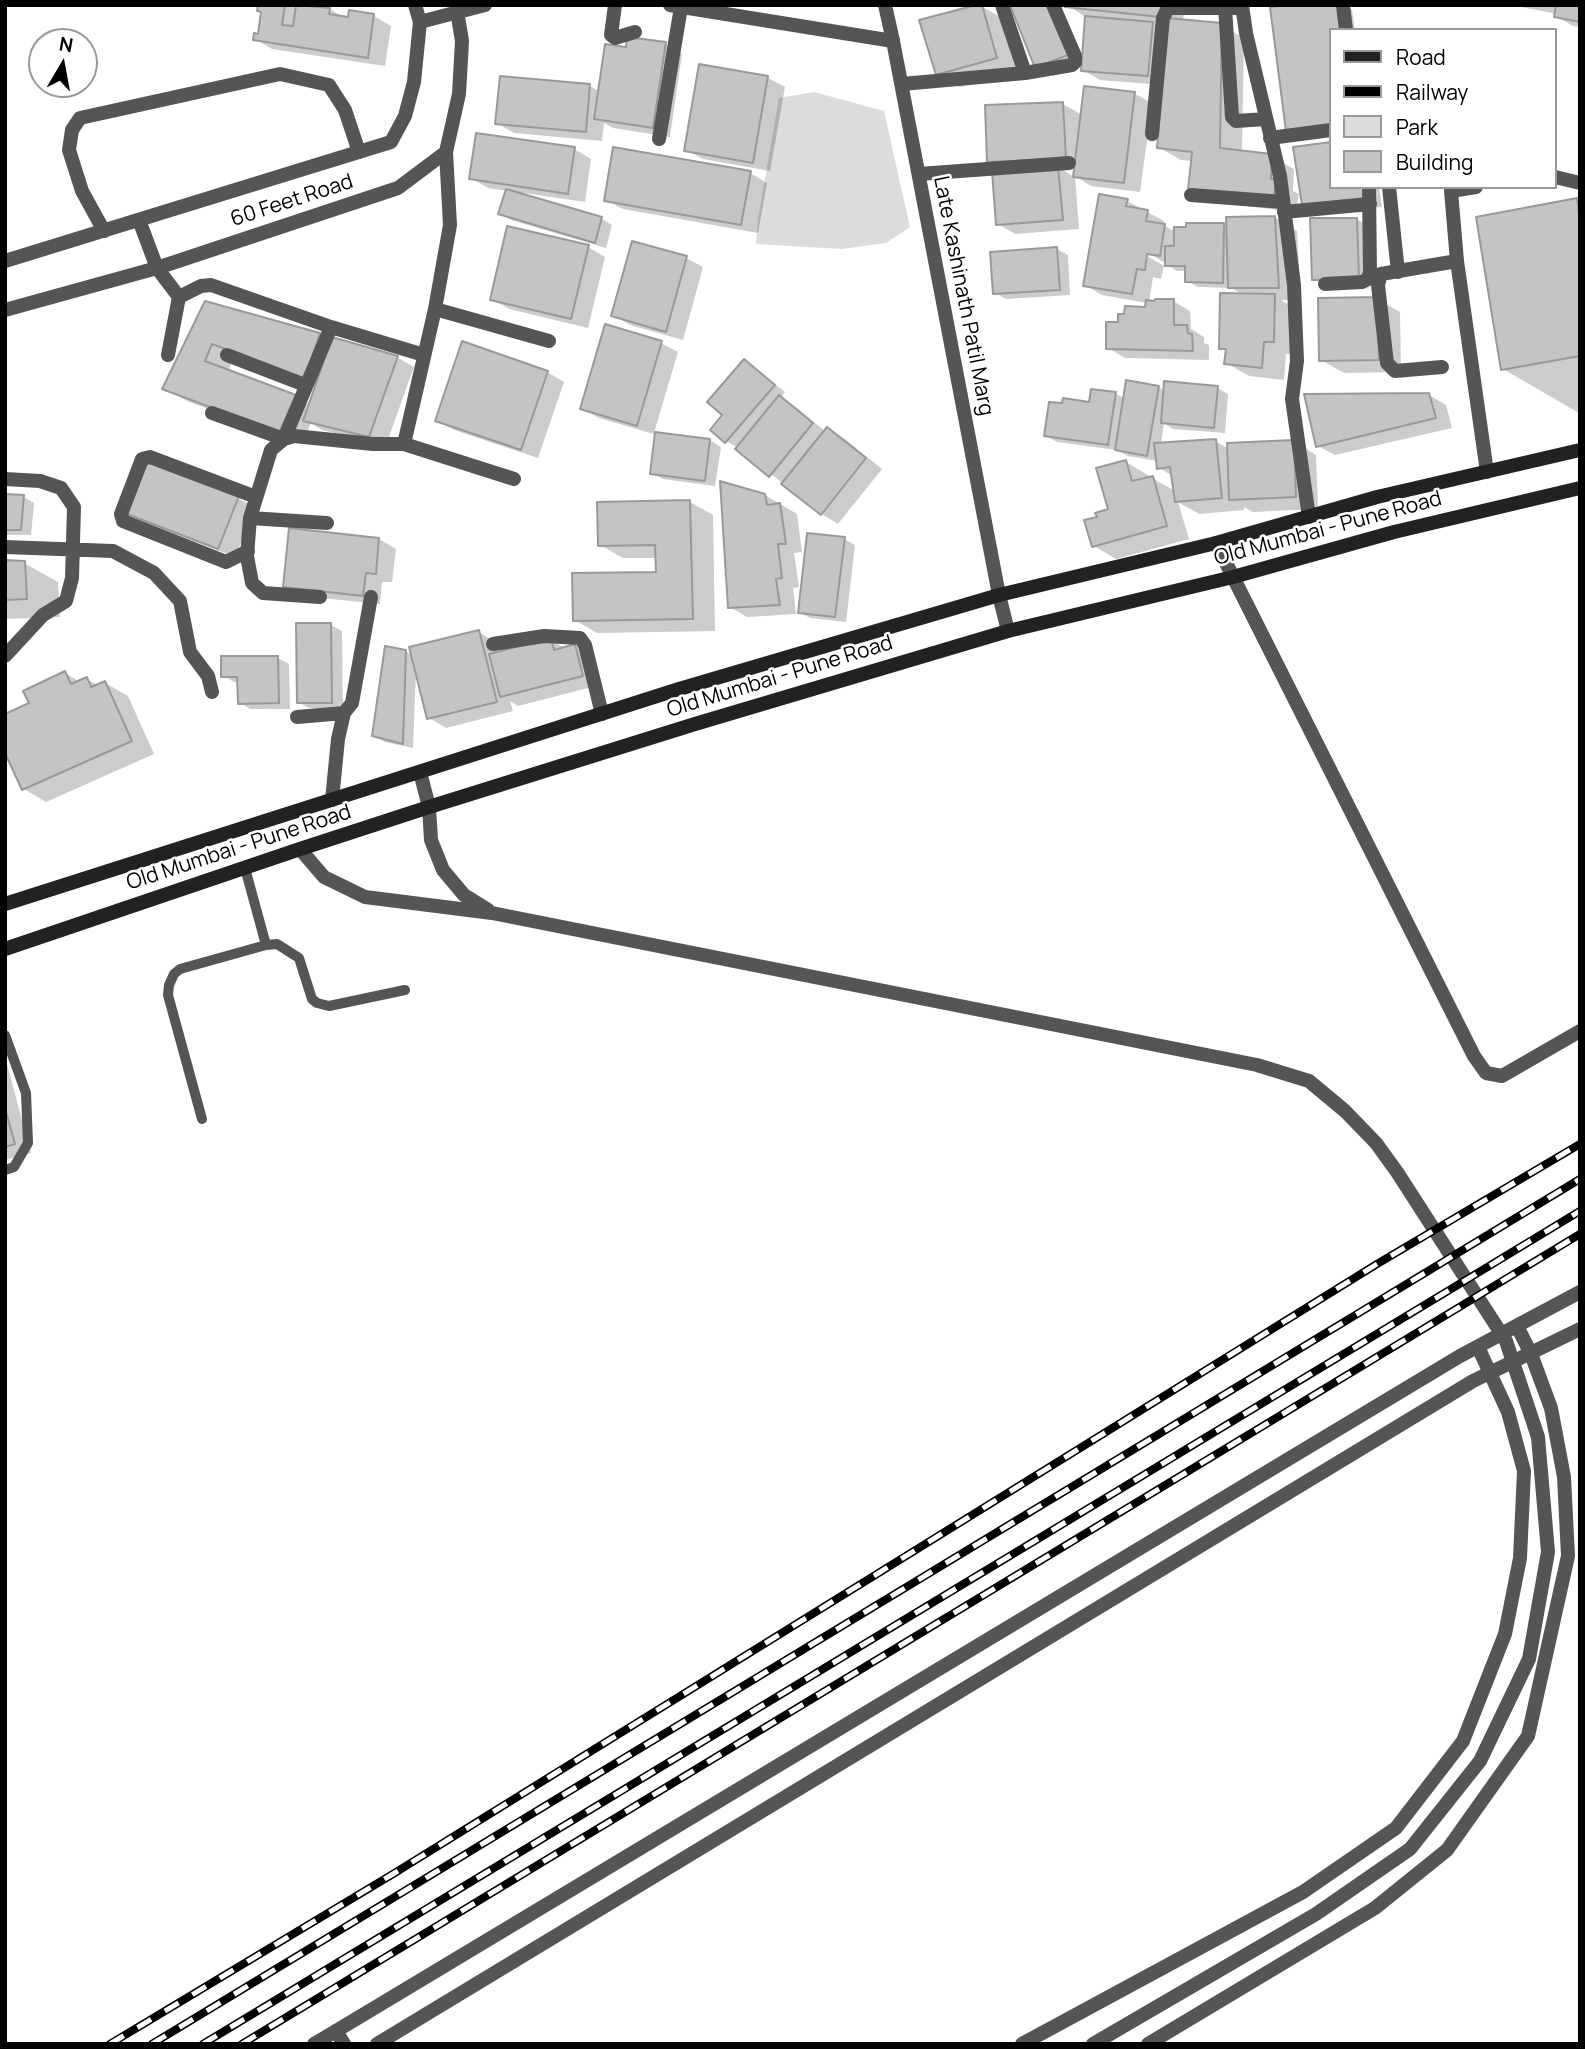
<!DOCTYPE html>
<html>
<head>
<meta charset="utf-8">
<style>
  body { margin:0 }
  #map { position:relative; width:1585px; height:2049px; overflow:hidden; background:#fff; font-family:Manrope,sans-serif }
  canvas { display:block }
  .frame { position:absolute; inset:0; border:7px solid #000; pointer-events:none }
  .legend { position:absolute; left:1329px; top:28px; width:228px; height:161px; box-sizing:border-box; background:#fff; border:2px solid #999; margin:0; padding:9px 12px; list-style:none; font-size:21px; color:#000 }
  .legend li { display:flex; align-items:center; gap:14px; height:35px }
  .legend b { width:35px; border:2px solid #999 }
  .north { position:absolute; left:28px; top:28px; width:70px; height:70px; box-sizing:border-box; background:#fff; border:2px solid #999; border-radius:50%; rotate:10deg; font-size:19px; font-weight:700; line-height:28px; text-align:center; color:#000 }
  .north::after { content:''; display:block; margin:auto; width:24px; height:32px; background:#000; clip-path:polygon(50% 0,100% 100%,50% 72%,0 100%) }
</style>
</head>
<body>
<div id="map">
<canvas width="1585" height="2049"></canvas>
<div class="frame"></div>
<ul class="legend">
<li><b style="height:9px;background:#222"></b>Road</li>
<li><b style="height:9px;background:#000"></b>Railway</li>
<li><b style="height:19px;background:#dcdcdc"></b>Park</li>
<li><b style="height:19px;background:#c4c4c4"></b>Building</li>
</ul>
<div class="north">N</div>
</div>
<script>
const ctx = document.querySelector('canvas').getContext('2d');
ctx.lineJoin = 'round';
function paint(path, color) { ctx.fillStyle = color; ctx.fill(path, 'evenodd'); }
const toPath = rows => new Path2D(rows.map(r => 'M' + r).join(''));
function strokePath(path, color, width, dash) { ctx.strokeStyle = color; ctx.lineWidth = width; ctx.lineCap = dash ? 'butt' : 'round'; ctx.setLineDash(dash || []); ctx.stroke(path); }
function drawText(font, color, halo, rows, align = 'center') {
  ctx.font = font + ' Manrope,sans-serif'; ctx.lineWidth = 5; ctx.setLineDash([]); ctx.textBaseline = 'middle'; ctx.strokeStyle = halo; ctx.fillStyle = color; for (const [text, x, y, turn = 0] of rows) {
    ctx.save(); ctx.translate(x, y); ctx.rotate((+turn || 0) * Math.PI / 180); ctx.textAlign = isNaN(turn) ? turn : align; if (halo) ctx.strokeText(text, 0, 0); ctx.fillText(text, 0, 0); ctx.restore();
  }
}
const green = toPath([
  [814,92,884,111,910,227,886,243,842,249,756,244,758,219,779,98]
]);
const shadow = toPath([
  [260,5,290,5,297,9,298,5,303,5,330,9,346,19,374,16,391,26,385,66,272,49,255,39,259,36,263,13],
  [1011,5,1083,63,1087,18,1067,5,1185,5,1183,21,1221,25,1244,38,1242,152,1271,156,1294,169,1293,191,1299,194,1296,212,1212,202,1193,161,1181,160,1158,147,1164,85,1100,80,1083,70,1083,64,1053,76,1036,66],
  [1343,5,1352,10,1355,30,1331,30,1331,137,1272,9],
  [1511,5,1580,5,1580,27,1573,26,1556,16,1557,14],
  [981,6,1004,19,1019,71,960,87,937,74],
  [665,44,682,54,670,137,613,128,604,123,602,141,514,133,497,123,590,86,600,92],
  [701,66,768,78,785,87,770,171,703,159,686,150],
  [1135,94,1152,103,1140,192,1091,186,1075,176,1079,229,1015,234,998,224,1063,104,1082,115],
  [1060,168,1076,168,1074,177],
  [1331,144,1331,187,1379,187,1382,207,1320,213,1295,148],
  [574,149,591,159,585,202,524,193,524,196,602,219,612,225,606,248,511,220,500,213,507,191,488,188,471,178],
  [750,173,767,183,758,233,623,209,606,200],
  [1100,196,1127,201,1164,221,1163,225,1176,232,1176,229,1188,229,1188,224,1223,224,1228,227,1228,218,1274,217,1297,231,1301,300,1281,300,1297,309,1297,354,1286,354,1284,380,1249,376,1226,363,1227,352,1221,348,1221,295,1245,296,1232,288,1198,287,1187,281,1187,271,1177,271,1141,248,1139,251,1164,266,1161,279,1153,277,1149,302,1173,301,1190,311,1191,329,1204,337,1204,343,1209,345,1209,360,1125,358,1108,348,1108,324,1120,324,1120,315,1126,316,1127,308,1147,309,1147,303,1102,295,1085,285],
  [1125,204,1129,204,1126,215,1124,215],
  [1576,200,1580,202,1579,413,1503,369],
  [1357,219,1368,226,1369,285,1325,286,1314,279],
  [588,247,605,257,588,328,509,309,492,299],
  [1057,249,1068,255,1070,295,1006,299,995,293],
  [686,258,703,267,683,340,630,325,613,315],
  [1377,299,1400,312,1401,372,1344,373,1321,360],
  [206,303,319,335,332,342,333,339,398,358,414,367,386,445,322,430,311,423,302,444,187,401,164,388],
  [234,356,317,387,310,405,295,396,228,372],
  [661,343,678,352,654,433,710,440,721,447,715,486,663,479,652,473,657,435,599,418,582,409],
  [745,361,785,392,780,398,796,407,826,432,828,429,845,439,882,469,838,524,822,514,738,448,726,441,724,415],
  [547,372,564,382,538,458,454,430,437,420],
  [1158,387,1165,391,1217,388,1228,394,1225,433,1173,429,1164,423,1161,444,1215,441,1229,449,1293,441,1316,455,1318,509,1253,512,1244,507,1244,510,1199,514,1178,502,1189,539,1116,559,1094,546,1099,518,1110,510,1126,462,1148,475,1149,478,1152,478,1175,491,1173,476,1159,468,1158,461,1128,456,1117,450,1057,442,1046,436,1090,404,1115,393,1125,399],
  [1429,395,1446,405,1452,428,1335,455,1318,446],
  [765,495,797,514,802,552,794,553,799,587,793,588,796,614,747,617,730,607],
  [5,496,24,497,34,503,31,535,5,535],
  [238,498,255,508,235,557,146,523,130,514],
  [690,502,713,515,715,631,597,633,575,620,657,574,657,558,623,558,600,545],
  [290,530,379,539,396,549,392,582,382,582,380,604,302,596,285,586],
  [844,539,855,545,846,622,810,618,799,612],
  [5,562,24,563,58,582,60,617,5,619],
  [331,625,342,631,343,708,309,708,298,702],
  [478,632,495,641,498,653,550,640,565,648,575,646,592,656,600,685,518,706,510,701,513,711,446,728,429,718,416,671,413,748,385,742,374,735,405,651,413,656],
  [278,658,289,664,290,709,250,709,239,702,239,682,234,682,223,676],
  [65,673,80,682,87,679,99,686,105,683,128,696,154,754,46,802,24,789,31,704],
  [5,1057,31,1153,5,1160]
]);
const building = toPath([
  [258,5,285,5,282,25,293,26,296,5,330,8,329,14,348,17,349,10,374,14,368,58,253,40,254,33,258,34,261,12,257,11,258,5],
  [976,5,982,5,997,58,936,75,919,20,976,5],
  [1010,5,1048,5,1068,55,1035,68,1010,5],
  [1065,5,1161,5,1160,17,1065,7,1065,5],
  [1286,5,1337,5,1340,30,1331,30,1331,126,1286,131,1270,7,1286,5],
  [1556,5,1580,5,1580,22,1554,17,1556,5],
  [1085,16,1153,22,1148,76,1081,71,1085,16],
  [1167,18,1222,23,1220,148,1272,154,1271,179,1277,179,1273,200,1188,190,1192,152,1157,148,1167,18],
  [627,37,666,42,653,128,594,119,605,44,626,47,627,37],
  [699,64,768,76,753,163,684,151,699,64],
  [500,76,590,84,586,132,495,124,500,76],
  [1084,86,1135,92,1124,183,1073,177,1084,86],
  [1063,102,1066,159,987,162,985,105,1063,102],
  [476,133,575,147,568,194,469,179,476,133],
  [1331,142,1331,187,1364,187,1366,198,1302,205,1293,147,1331,142],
  [613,147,751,171,741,225,604,201,613,147],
  [1058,166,1063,220,996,225,992,171,1058,166],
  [506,189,602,217,595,243,498,214,506,189],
  [1099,194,1128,199,1126,206,1148,210,1146,221,1165,224,1160,256,1147,254,1145,270,1137,269,1132,294,1083,286,1099,194],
  [1577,198,1580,220,1580,356,1501,370,1476,217,1577,198],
  [1275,216,1279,288,1228,288,1226,217,1275,216],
  [1310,218,1357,218,1359,279,1312,280,1310,218],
  [1186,223,1224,223,1223,283,1185,282,1185,266,1165,266,1165,246,1174,246,1174,227,1186,227,1186,223],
  [507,226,589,245,571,319,490,300,507,226],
  [632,241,687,256,666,332,611,316,632,241],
  [1057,247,1060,290,993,294,990,252,1057,247],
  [1220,293,1275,294,1274,342,1264,342,1262,368,1224,364,1226,349,1219,349,1220,293],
  [1377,297,1379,360,1319,361,1318,298,1377,297],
  [1155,299,1174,299,1174,325,1187,325,1188,333,1192,334,1193,351,1106,349,1106,322,1118,322,1118,314,1124,314,1125,306,1145,307,1146,300,1154,301,1155,299],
  [205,301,320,333,305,379,212,344,205,361,296,395,279,433,162,389,205,301],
  [605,324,662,341,637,426,580,409,605,324],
  [332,337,398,356,369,437,303,421,332,337],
  [462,341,548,371,521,450,435,421,462,341],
  [744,359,775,385,725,443,710,430,722,415,707,402,744,359],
  [1126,380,1159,386,1147,456,1115,450,1126,380],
  [1164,381,1218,386,1214,428,1161,423,1164,381],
  [1091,389,1116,392,1108,445,1044,436,1049,402,1062,403,1063,398,1089,402,1091,389],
  [1429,393,1436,418,1316,447,1304,394,1429,393],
  [779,395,813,423,769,477,735,449,779,395],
  [827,427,866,458,821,515,781,484,827,427],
  [655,432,710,439,705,481,650,474,655,432],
  [1216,439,1222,498,1175,502,1170,467,1157,469,1154,443,1216,439],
  [1294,440,1296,497,1229,500,1227,443,1294,440],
  [1126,460,1132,481,1153,476,1167,526,1092,547,1084,520,1097,517,1095,513,1108,509,1096,468,1126,460],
  [148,461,239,496,218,549,127,514,148,461],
  [720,481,765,494,767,505,780,503,786,544,778,544,782,578,776,579,780,605,728,608,720,481],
  [5,494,24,495,21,530,5,530,5,494],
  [690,500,693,619,573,621,572,573,656,572,655,545,598,546,597,502,690,500],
  [289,528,379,538,376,574,366,573,363,596,283,587,289,528],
  [807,533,845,537,835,617,798,613,807,533],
  [5,560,25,561,27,599,5,600,5,560],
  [296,623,331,623,332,703,297,703,296,623],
  [479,630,497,702,427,719,409,647,479,630],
  [551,638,554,650,575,644,583,676,500,697,489,654,551,638],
  [385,646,406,650,403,744,372,736,385,646],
  [221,656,278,656,279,703,238,704,237,677,221,677,221,656],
  [65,671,71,684,87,677,91,687,105,681,132,741,22,790,5,753,5,714,29,703,23,691,65,671],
  [5,1108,15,1144,5,1147,5,1108]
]);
const service = toPath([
  [266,945,277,944,299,958,312,999,317,1003,329,1006,405,990],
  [5,1035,26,1093,28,1143,14,1167,5,1170],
  [202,1119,168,995,169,985,174,974,180,969,266,945,245,868]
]);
const minor = toPath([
  [615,5,611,35,615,38,635,32],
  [885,5,893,41],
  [1002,5,1025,73,1072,65,1075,62,1075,56,1053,5],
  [1242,5,1246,33,1280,176,1294,285,1297,361,1292,399,1309,517],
  [1343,5,1346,30],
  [1225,7,1232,117,1236,121,1266,119],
  [902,84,1025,73],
  [1152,134,1163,18,1168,8,1242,8],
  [1270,138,1331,130],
  [659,139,681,7],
  [446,152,450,225,435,309,404,444,514,479],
  [919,174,1069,163],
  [1555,177,1580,183],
  [1389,187,1398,272],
  [1476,187,1451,191,1457,261,1487,472],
  [1191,195,1283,202],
  [1284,212,1370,204],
  [139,220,157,268,179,297,168,355],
  [104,231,82,191,69,150,72,130,80,118,280,74,329,85,345,110,359,152],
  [1325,284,1362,282,1368,279,1370,272,1369,187],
  [179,297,201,286,211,285,331,327],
  [435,309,549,341],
  [227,355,305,385],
  [1442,367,1395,371,1387,363,1378,285,1381,274,1457,261],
  [212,413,284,439,331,327,424,355],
  [5,479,40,481,61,488,74,507,72,578,66,601,43,615,5,656],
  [250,518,327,523],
  [1216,543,1474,1056,1486,1073,1502,1076,1580,1031],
  [5,547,113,551,154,573,180,601,190,652,208,676,212,692],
  [248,551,226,562,123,521,121,514,142,459,150,457,256,497],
  [320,597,263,593,252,583,247,556,250,518,271,450,284,439,294,436,373,444,404,444],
  [493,644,544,636,580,638,585,645,602,714],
  [297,717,344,713],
  [332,800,338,739,344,713,352,703,371,597],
  [336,2031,1460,1356,1580,1292],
  [377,2044,1473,1381,1580,1329]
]);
const tertiary = toPath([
  [670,5,893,41,999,595,1008,631],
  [420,22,485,5],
  [5,261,391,142,405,116,414,82,420,22,415,5],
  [5,310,157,268,398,188,446,152,459,94,462,41,456,5],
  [420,772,429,807,431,840,443,870,464,895,488,910],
  [300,849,324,877,365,897,492,913,1257,1065,1309,1081,1345,1111,1376,1143,1397,1172,1506,1341,1538,1437,1548,1552,1529,1659,1480,1761,1410,1849,1316,1914,1093,2044],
  [314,2044,336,2031,344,2044],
  [1022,2044,1303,1892,1396,1828,1463,1741,1505,1634,1520,1558,1524,1471,1508,1412,1478,1347],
  [1148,2044,1375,1908,1447,1850,1528,1736,1568,1556,1564,1477,1551,1408,1531,1354,1517,1326]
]);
const secondary = toPath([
  [5,904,679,689,999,595,1216,543,1377,497,1580,450],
  [5,949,300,849,429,807,695,724,1008,631,1233,577,1394,532,1580,488]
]);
const rail = toPath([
  [110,2044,393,1874,1377,1264,1580,1144],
  [152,2044,1580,1179],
  [203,2044,1580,1211],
  [242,2044,1580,1234]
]);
const streetNames = [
  ["60 Feet Road",292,201,-18],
  ["Late Kashinath Patil Marg",963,296,79],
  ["Old Mumbai - Pune Road",1328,529,-15],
  ["Old Mumbai - Pune Road",780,677,-17],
  ["Old Mumbai - Pune Road",239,848,-18]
];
paint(green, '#dcdcdc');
paint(shadow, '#0003');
paint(building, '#c4c4c4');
strokePath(building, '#999', 2);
strokePath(service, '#555', 10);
strokePath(minor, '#555', 14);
strokePath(tertiary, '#555', 14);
strokePath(secondary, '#222', 14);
strokePath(rail, '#000', 8);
strokePath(rail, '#fff', 5, [16]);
drawText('21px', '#000', '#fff', streetNames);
</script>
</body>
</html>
